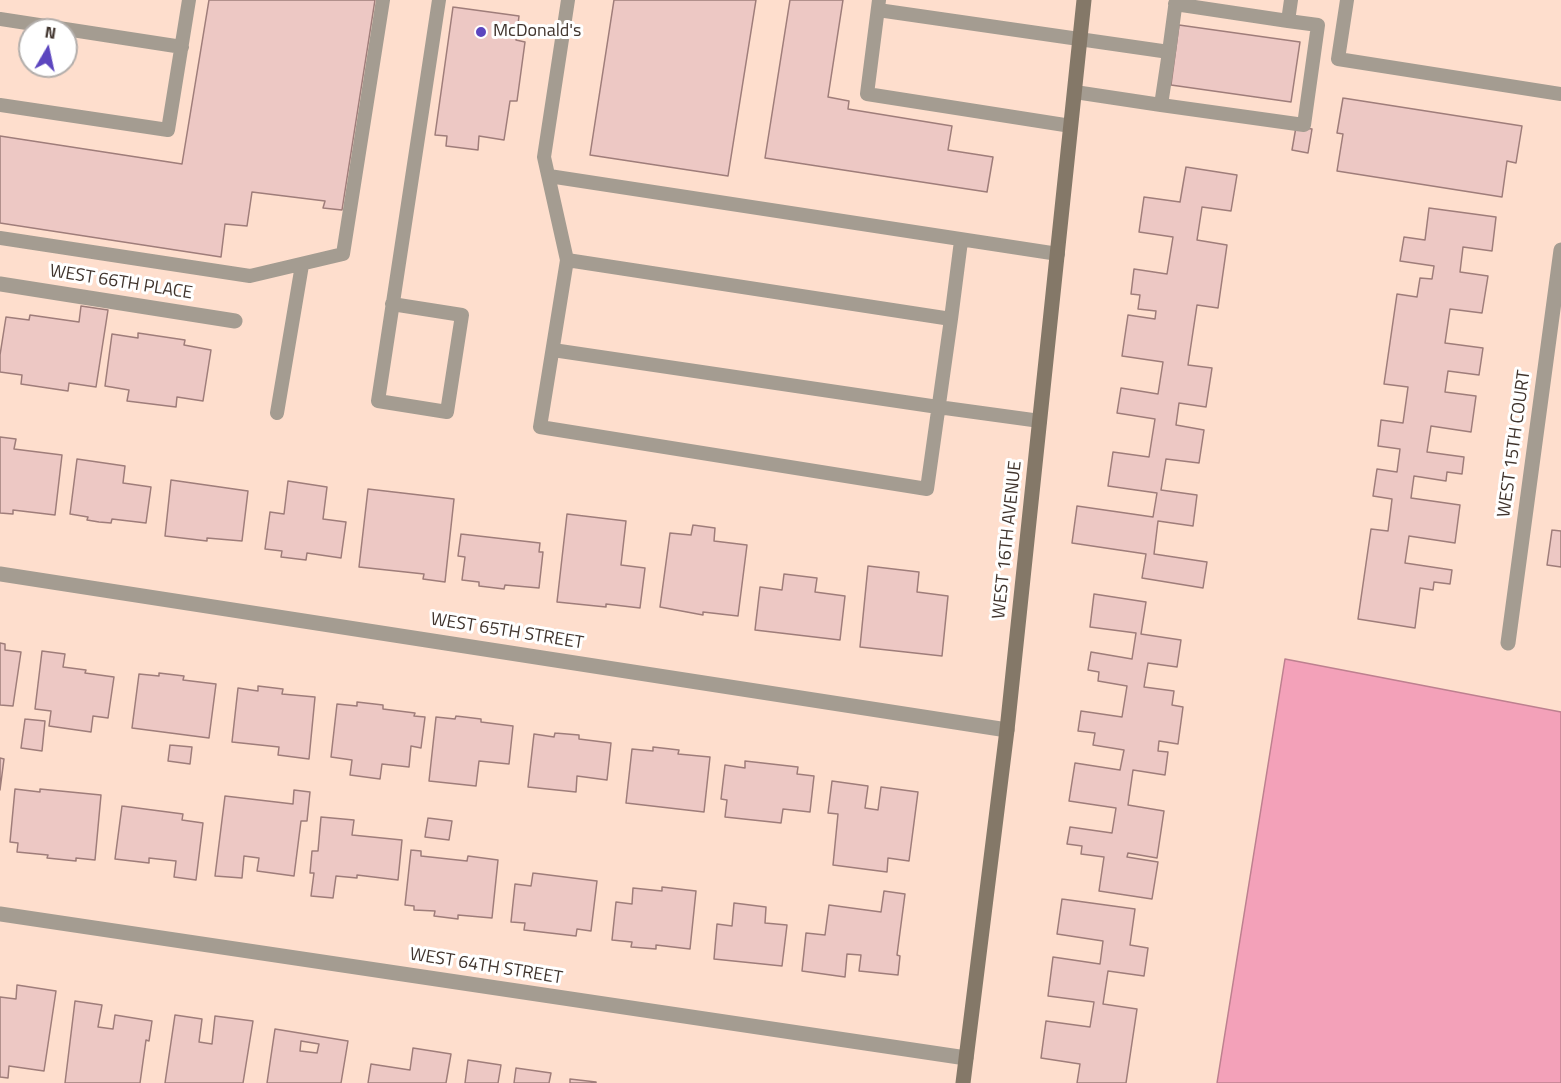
<!DOCTYPE html>
<html>
<head>
<meta charset="utf-8">
<style>
  body { margin:0 }
  #map { position:relative; width:1561px; height:1083px; overflow:hidden; background:#fedecd; font-family:"Titillium Web",sans-serif }
  canvas { display:block }
  .north { position:absolute; left:18px; top:18px; width:60px; height:60px; box-sizing:border-box; background:#fff; border:2px solid #b3aeab; border-radius:50%; rotate:9deg; font-size:16px; font-weight:700; line-height:24px; text-align:center; color:#40342d }
  .north::after { content:''; display:block; margin:auto; width:21px; height:27px; background:#5c46bf; clip-path:polygon(50% 0,100% 100%,50% 72%,0 100%) }
</style>
</head>
<body>
<div id="map">
<canvas width="1561" height="1083"></canvas>
<div class="north">N</div>
</div>
<script>
const ctx = document.querySelector('canvas').getContext('2d');
ctx.lineJoin = 'round';
function paint(path, color) { ctx.fillStyle = color; ctx.fill(path, 'evenodd'); }
const toPath = rows => new Path2D(rows.map(r => 'M' + r).join(''));
function strokePath(path, color, width, dash) { ctx.strokeStyle = color; ctx.lineWidth = width; ctx.lineCap = dash ? 'butt' : 'round'; ctx.setLineDash(dash || []); ctx.stroke(path); }
function drawText(font, color, halo, rows, align = 'center') {
  ctx.font = font + ' "Titillium Web",sans-serif'; ctx.lineWidth = 6; ctx.setLineDash([]); ctx.textBaseline = 'middle'; ctx.strokeStyle = halo; ctx.fillStyle = color; for (const [text, x, y, turn = 0] of rows) {
    ctx.save(); ctx.translate(x, y); ctx.rotate((+turn || 0) * Math.PI / 180); ctx.textAlign = isNaN(turn) ? turn : align; if (halo) ctx.strokeText(text, 0, 0); ctx.fillText(text, 0, 0); ctx.restore();
  }
}
const water = toPath([
  [1285,659,1561,712,1561,1083,1217,1083,1285,659]
]);
const building = toPath([
  [209,0,375,0,342,210,323,208,325,201,252,192,247,226,225,224,221,257,0,223,0,136,182,164,209,0],
  [614,0,756,0,728,176,590,155,614,0],
  [790,0,843,0,828,97,849,101,848,109,952,126,948,150,993,157,987,192,765,158,790,0],
  [453,7,519,16,516,40,525,42,517,101,510,101,504,140,479,136,478,150,446,146,447,136,435,135,453,7],
  [1179,25,1300,42,1291,102,1171,85,1179,25],
  [1343,98,1522,126,1516,163,1507,161,1502,197,1337,171,1343,134,1337,133,1343,98],
  [1296,127,1312,129,1308,153,1292,150,1296,127],
  [1186,167,1237,175,1231,211,1202,207,1197,240,1227,245,1218,308,1197,305,1188,365,1212,368,1206,407,1179,403,1176,425,1204,430,1199,463,1166,459,1161,490,1197,495,1193,526,1158,521,1154,554,1207,562,1203,588,1142,578,1146,554,1072,543,1077,506,1153,517,1157,493,1108,486,1113,452,1149,457,1155,419,1117,413,1121,388,1158,394,1163,362,1122,356,1128,315,1155,319,1156,311,1138,309,1140,295,1131,294,1134,269,1167,274,1173,237,1139,232,1144,197,1180,202,1186,167],
  [1429,208,1496,217,1492,251,1463,247,1460,272,1488,276,1482,313,1450,309,1445,343,1483,348,1479,375,1448,371,1445,392,1476,396,1471,432,1431,426,1427,452,1464,457,1462,474,1447,472,1446,481,1414,476,1411,498,1460,505,1455,543,1409,536,1405,563,1452,570,1450,584,1434,582,1433,590,1420,588,1415,628,1358,619,1371,529,1388,531,1392,499,1373,496,1377,469,1397,472,1400,449,1378,446,1381,420,1403,423,1408,387,1384,384,1397,294,1417,297,1420,278,1432,279,1434,266,1400,261,1404,237,1425,240,1429,208],
  [81,306,108,310,96,387,69,383,68,391,21,384,22,375,0,372,0,355,6,317,29,320,30,315,79,322,81,306],
  [138,333,185,340,184,345,211,350,203,401,177,397,176,407,127,401,129,390,105,386,112,334,138,338,138,333],
  [0,437,16,439,14,449,62,455,55,515,13,510,13,514,0,513,0,437],
  [77,459,125,466,123,483,151,487,146,523,112,519,111,523,99,522,87,520,88,517,70,514,77,459],
  [171,480,248,491,242,541,207,538,207,541,165,536,171,480],
  [288,481,327,487,323,519,346,522,341,558,307,553,306,560,281,557,282,551,265,549,270,512,284,514,288,481],
  [368,489,454,499,445,582,423,579,424,574,359,567,368,489],
  [567,514,626,521,621,565,645,568,640,608,606,604,606,607,557,602,567,514],
  [693,525,715,528,714,541,747,545,738,616,703,612,703,615,660,607,670,533,691,535,693,525],
  [1552,530,1561,531,1561,567,1547,565,1552,530],
  [461,534,540,543,539,552,543,552,539,588,505,585,504,589,479,586,479,582,462,580,465,557,458,556,461,534],
  [868,566,919,572,917,592,948,596,942,656,860,647,868,566],
  [784,574,817,578,815,592,845,596,840,640,755,630,760,587,782,590,784,574],
  [1094,594,1146,602,1141,634,1181,640,1177,667,1148,663,1144,687,1174,691,1172,705,1183,707,1178,744,1159,741,1158,751,1168,752,1165,775,1133,770,1128,805,1164,811,1157,858,1128,853,1127,857,1158,862,1152,899,1099,891,1104,857,1081,854,1082,846,1067,844,1070,827,1112,833,1116,808,1069,801,1075,763,1120,770,1124,750,1093,745,1095,733,1078,731,1081,711,1122,717,1127,686,1098,681,1099,672,1088,670,1091,652,1132,659,1136,633,1090,627,1094,594],
  [0,643,5,644,5,650,21,652,13,706,0,705,0,643],
  [42,651,65,654,63,667,86,670,85,673,114,677,108,718,93,716,91,732,49,726,51,711,35,709,42,651],
  [159,673,184,676,183,680,216,684,209,738,132,728,139,674,159,676,159,673],
  [258,686,283,689,282,694,315,697,309,759,278,755,279,747,232,742,238,688,258,691,258,686],
  [357,702,383,705,383,709,415,713,414,716,425,717,421,748,411,746,409,767,382,764,380,779,350,775,352,760,331,757,337,704,357,706,357,702],
  [456,716,481,719,481,722,513,726,509,764,479,761,476,786,429,781,436,717,455,719,456,716],
  [25,719,45,721,42,751,21,748,25,719],
  [555,733,579,735,579,739,611,743,607,780,577,776,576,792,528,787,534,734,554,737,555,733],
  [170,745,192,747,190,764,168,761,170,745],
  [653,747,679,750,678,754,710,757,704,812,626,803,632,749,653,751,653,747],
  [0,758,4,759,0,790,0,758],
  [745,761,798,767,797,774,814,776,810,812,783,809,781,823,725,817,727,800,721,799,725,765,745,768,745,761],
  [832,781,868,786,865,808,878,810,881,787,918,792,909,861,888,858,887,872,833,865,838,814,828,813,832,781],
  [15,789,40,792,40,789,101,795,95,860,76,858,76,861,47,858,48,855,17,852,18,843,10,842,15,789],
  [294,790,310,792,307,821,301,821,294,876,257,871,259,858,244,856,242,878,215,876,225,796,293,804,294,790],
  [122,806,183,814,182,820,203,823,196,880,174,877,176,861,149,858,149,863,115,859,122,806],
  [321,817,354,820,352,835,402,840,398,880,357,875,357,878,336,876,333,898,311,896,314,873,310,873,312,851,318,851,321,817],
  [428,818,452,821,449,840,425,837,428,818],
  [411,850,421,851,421,856,467,861,468,856,498,860,492,918,458,915,458,919,434,916,435,911,414,910,414,906,405,905,411,850],
  [533,873,597,881,591,931,577,929,576,936,524,930,525,923,511,922,515,884,531,886,533,873],
  [662,887,696,891,690,949,656,945,656,949,631,947,632,942,612,940,616,902,632,904,633,888,662,891,662,887],
  [884,891,905,894,897,955,900,956,898,975,859,971,861,955,847,954,845,977,802,971,806,933,825,935,829,905,881,912,884,891],
  [1062,899,1135,909,1130,945,1148,948,1144,976,1108,971,1103,1004,1137,1009,1126,1083,1077,1083,1080,1064,1041,1058,1046,1021,1090,1027,1094,1002,1048,996,1053,957,1100,964,1103,941,1057,934,1062,899],
  [734,903,766,907,765,923,787,925,782,966,714,959,717,924,732,926,734,903],
  [17,985,56,991,44,1071,9,1066,8,1078,0,1077,0,997,16,999,17,985],
  [75,1001,102,1005,98,1027,113,1029,115,1015,152,1021,149,1041,146,1040,140,1083,65,1083,75,1001],
  [175,1015,202,1019,199,1042,212,1044,215,1016,253,1021,243,1083,165,1083,175,1015],
  [275,1029,348,1041,341,1083,267,1083,275,1029],
  [301,1041,319,1044,317,1053,300,1051,301,1041],
  [413,1048,451,1054,446,1083,368,1083,371,1064,410,1070,413,1048],
  [468,1060,501,1065,498,1083,465,1083,468,1060],
  [516,1068,551,1073,549,1083,514,1083,516,1068],
  [570,1079,596,1082,596,1083,570,1083,570,1079]
]);
const lane = toPath([
  [879,0,867,94,1071,126],
  [1347,0,1338,59,1561,94],
  [1175,4,1288,21,1291,0],
  [878,10,1169,52,1176,0],
  [0,19,182,47],
  [1075,92,1161,105,1169,52],
  [0,105,168,130,189,0],
  [1161,105,1304,125,1318,25,1288,21],
  [549,176,1058,254],
  [0,238,250,276,343,254,383,0],
  [567,260,951,319,927,489,540,427,567,260,544,157,568,0],
  [392,304,462,315,447,412,378,401,439,0],
  [951,319,961,241],
  [553,350,938,407,1040,421],
  [277,413,302,265]
]);
const street = toPath([
  [0,284,235,321],
  [0,574,1007,730],
  [1508,643,1561,250],
  [0,914,966,1058]
]);
const secondary = toPath([
  [963,1083,1007,730,1084,0]
]);
const markers = [
  [481,32,6,"#5c46bf"]
];
const poiNames = [
  ["McDonald's",493,32]
];
const streetNames = [
  ["WEST 66TH PLACE",121,283,9],
  ["WEST 15TH COURT",1515,444,-82],
  ["WEST 16TH AVENUE",1008,540,-84],
  ["WEST 65TH STREET",507,632,9],
  ["WEST 64TH STREET",486,967,9]
];
paint(water, '#f3a1b9');
strokePath(water, '#bd808f', 1.5);
paint(building, '#edc8c4');
strokePath(building, '#9f7d7a', 1.5);
strokePath(lane, '#a49c91', 14);
strokePath(street, '#a49c91', 15);
strokePath(secondary, '#847868', 15);
for (const [x, y, r, color] of markers) { const dot = new Path2D(); dot.arc(x, y, r, 0, 2 * Math.PI); ctx.fillStyle = color; ctx.fill(dot); strokePath(dot, '#fff', 2); }
drawText('18px', '#40342d', '#fff', poiNames, 'left');
drawText('18px', '#40342d', '#fff', streetNames);
</script>
</body>
</html>
